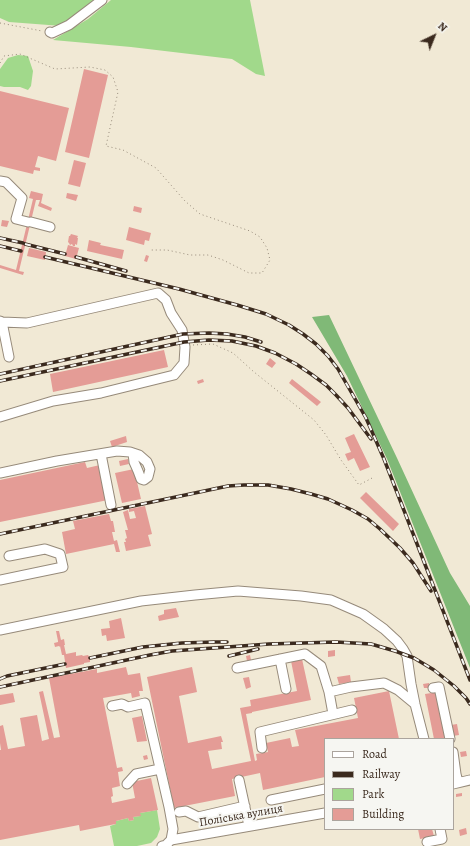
<!DOCTYPE html>
<html>
<head>
<meta charset="utf-8">
<style>
  body { margin:0 }
  #map { position:relative; width:470px; height:846px; overflow:hidden; background:#f1e9d5; font-family:Alegreya,serif }
  canvas { display:block }
  .legend { position:absolute; left:324px; top:738px; width:130px; height:92px; box-sizing:border-box; background:#f6f6f2; border:1px solid #aba49d; margin:0; padding:5px 7px; list-style:none; font-size:12px; color:#3b2a1e }
  .legend li { display:flex; align-items:center; gap:8px; height:20px }
  .legend b { width:20px; border:1px solid #aba49d }
  .north { position:absolute; left:414px; top:16px; width:40px; height:40px; -webkit-text-stroke:3px #f6f6f2; paint-order:stroke; rotate:43deg; font-size:11px; font-weight:700; line-height:16px; text-align:center; color:#3b2a1e }
  .north::after { content:''; display:block; margin:auto; width:14px; height:18px; background:#3b2a1e; clip-path:polygon(50% 0,100% 100%,50% 72%,0 100%) }
</style>
</head>
<body>
<div id="map">
<canvas width="470" height="846"></canvas>
<ul class="legend">
<li><b style="height:5px;background:#fff"></b>Road</li>
<li><b style="height:5px;background:#3b2a1e"></b>Railway</li>
<li><b style="height:11px;background:#a1d98b"></b>Park</li>
<li><b style="height:11px;background:#e49c96"></b>Building</li>
</ul>
<div class="north">N</div>
</div>
<script>
const ctx = document.querySelector('canvas').getContext('2d');
ctx.lineJoin = 'round';
function paint(path, color) { ctx.fillStyle = color; ctx.fill(path, 'evenodd'); }
const toPath = rows => new Path2D(rows.map(r => 'M' + r).join(''));
function strokePath(path, color, width, dash) { ctx.strokeStyle = color; ctx.lineWidth = width; ctx.lineCap = dash ? 'butt' : 'round'; ctx.setLineDash(dash || []); ctx.stroke(path); }
function drawText(font, color, halo, rows, align = 'center') {
  ctx.font = font + ' Alegreya,serif'; ctx.lineWidth = 4; ctx.setLineDash([]); ctx.textBaseline = 'middle'; ctx.strokeStyle = halo; ctx.fillStyle = color; for (const [text, x, y, turn = 0] of rows) {
    ctx.save(); ctx.translate(x, y); ctx.rotate((+turn || 0) * Math.PI / 180); ctx.textAlign = isNaN(turn) ? turn : align; if (halo) ctx.strokeText(text, 0, 0); ctx.fillText(text, 0, 0); ctx.restore();
  }
}
const green = toPath([
  [0,0,96,0,62,26,9,22,0,18],
  [111,0,250,0,265,76,256,74,232,59,131,47,53,40,88,19],
  [18,55,28,56,33,71,31,86,28,90,20,87,4,87,0,86,0,69,8,58],
  [157,810,160,829,157,837,151,843,137,846,114,846,110,826,116,824,116,821,128,818,129,821,134,820,133,817,140,816,140,813]
]);
const forest = toPath([
  [329,315,397,458,450,573,470,606,470,668,387,459,347,376,312,317]
]);
const building = toPath([
  [84,69,108,75,89,158,65,152],
  [0,91,69,108,56,161,38,156,35,167,40,168,40,171,34,170,33,174,0,166],
  [74,160,86,163,80,187,68,184],
  [31,191,43,194,41,203,52,208,51,211,38,206,40,200,36,200,19,271,24,272,23,275,0,268,0,265,16,270,33,199,29,198],
  [67,193,78,195,76,201,66,198],
  [134,206,142,208,141,213,133,211],
  [2,220,9,221,7,227,1,226],
  [129,227,151,233,149,241,145,240,144,245,126,240],
  [71,234,78,236,77,238,78,238,77,245,75,244,75,246,73,246,72,244,70,245,69,243,68,242,69,236,70,236],
  [89,240,101,243,100,245,124,250,122,259,87,251],
  [68,245,79,248,76,259,65,256],
  [29,248,46,252,45,260,27,256],
  [146,255,149,256,147,262,144,261],
  [164,350,168,367,53,392,50,374],
  [270,358,276,363,272,368,266,364],
  [203,379,204,382,198,384,197,381],
  [292,379,321,402,317,406,289,383],
  [354,434,370,467,360,471,354,458,348,461,345,454,351,452,345,438],
  [126,436,127,442,112,447,110,441],
  [128,459,129,464,120,466,119,461],
  [85,462,87,468,100,465,108,500,0,522,0,480],
  [134,469,141,499,122,503,115,473],
  [366,492,399,524,393,531,360,498],
  [145,506,152,534,148,535,151,546,126,551,124,542,126,542,125,539,127,538,125,530,128,530,123,512,128,510,130,519,136,518,134,511,129,512,129,509],
  [109,514,111,521,113,521,115,532,112,532,114,541,117,540,120,552,116,552,114,544,66,554,62,532,75,529,73,521],
  [176,608,179,617,159,621,158,616,164,614,164,610],
  [121,618,125,638,107,641,106,635,102,636,101,629,110,628,109,621],
  [56,631,59,631,61,640,64,639,65,645,64,645,66,654,76,652,76,656,82,655,83,656,88,655,90,658,90,662,84,663,84,664,66,668,64,655,62,655,60,646,59,647,59,646,55,647,54,643,58,642,58,641],
  [335,650,335,656,328,657,328,651],
  [250,655,251,660,247,661,246,656],
  [302,659,311,700,252,712,252,713,246,714,255,761,257,760,256,754,268,752,266,743,290,738,292,747,299,746,295,730,358,718,354,698,389,691,399,739,325,739,325,777,263,790,260,773,232,779,235,796,174,808,147,677,192,667,197,692,179,696,188,743,221,736,223,742,221,742,222,749,208,751,212,769,251,761,240,708,251,706,250,700,297,691,291,661],
  [126,667,128,675,140,673,143,691,139,691,140,696,132,698,131,693,103,698,117,768,122,767,123,771,118,772,120,786,112,788,113,796,111,797,112,803,135,798,132,782,151,778,158,810,140,813,141,816,133,817,134,820,129,821,128,818,116,821,116,824,105,826,80,831,79,825,0,840,0,750,1,750,0,743,0,726,3,725,8,749,25,746,20,718,37,715,42,741,49,739,39,692,43,691,54,738,60,737,49,678,97,669,97,673],
  [350,675,351,682,339,684,337,677],
  [249,677,251,687,246,689,243,678],
  [429,683,429,688,424,688,423,684],
  [438,692,447,739,434,739,425,694],
  [13,693,15,702,0,705,0,695],
  [142,716,147,741,137,742,132,718],
  [457,724,459,735,453,736,451,725],
  [466,751,467,756,461,757,460,752],
  [147,755,148,759,144,760,143,756],
  [462,793,462,796,456,797,456,794],
  [243,810,244,816,236,817,235,811],
  [466,828,467,834,460,836,459,830],
  [418,829,432,829,434,836,420,839]
]);
const path = toPath([
  [0,23,42,31],
  [0,63,4,56,20,54,55,69,90,67,105,70,113,77,118,92,106,146,123,150,156,168,185,201,200,214,250,231,260,237,267,248,270,260,262,273,249,273,223,260,208,255,190,255,167,250,151,250],
  [193,345,213,344,233,353,254,372,314,420,326,435,341,460,359,485,374,477]
]);
const minor = toPath([
  [50,32,52,33,69,25,102,0],
  [0,181,6,182,22,198,16,219,28,222],
  [31,222,50,227],
  [0,321,2,322,9,357],
  [0,417,53,401,101,393,174,375,184,363,185,347,182,330,171,313,166,300,158,293,27,323,2,322],
  [101,454,111,505],
  [0,473,57,461,117,451,130,452,139,455,147,462,150,469,148,477,144,480,141,479,138,471,134,462,133,453],
  [0,580,63,567,60,554,45,549,9,556],
  [0,630,141,601,195,595,238,591,301,596,331,600,363,614,384,629,397,641,403,649,407,656,411,684,415,704,424,739],
  [280,659,286,689],
  [237,668,305,654,321,666,329,692],
  [433,688,439,687,450,739],
  [112,706,122,704,128,707,145,703,169,807,173,829,171,840],
  [333,714,329,692,351,687,384,683,398,690,415,704],
  [262,748,260,732,352,710],
  [453,752,456,774,458,782],
  [239,780,249,826],
  [127,784,136,774,160,769],
  [453,784,470,780],
  [271,800,325,789],
  [179,812,186,811,198,817,245,806],
  [427,842,442,839,440,829],
  [162,846,166,845,171,840,325,813]
]);
const rail = toPath([
  [0,238,23,243],
  [25,244,65,254],
  [0,246,21,251],
  [45,257,179,289,237,305,266,314,289,325,303,334,316,344,328,356,338,369,366,418,384,459,470,680],
  [76,257,126,271],
  [0,374,183,334,209,333,227,334,245,337,261,342],
  [0,381,184,342,209,340,232,341,256,346,275,353,296,364,311,374,326,385,336,395,348,408,371,439],
  [0,534,228,486,244,485,268,485,291,489,311,494,328,499,352,510,368,519,380,529,400,548,413,563,431,591],
  [229,656,258,649],
  [90,658,143,647,182,643,214,642,227,642],
  [0,679,7,676,65,664],
  [0,687,150,655,172,651,269,644,336,642,371,644,395,651,414,658,434,670,454,686,466,698,470,704]
]);
const streetNames = [
  ["Поліська вулиця",241,816,-10]
];
paint(green, '#a1d98b');
paint(forest, '#80b977');
paint(building, '#e49c96');
strokePath(minor, '#968a7a', 11);
strokePath(path, '#968a7a', 1, [1, 3]);
strokePath(minor, '#fff', 9);
strokePath(rail, '#3b2a1e', 3.5);
strokePath(rail, '#f6f6f2', 2, [6]);
drawText('12px', '#3b2a1e', '#f6f6f2', streetNames);
</script>
</body>
</html>
